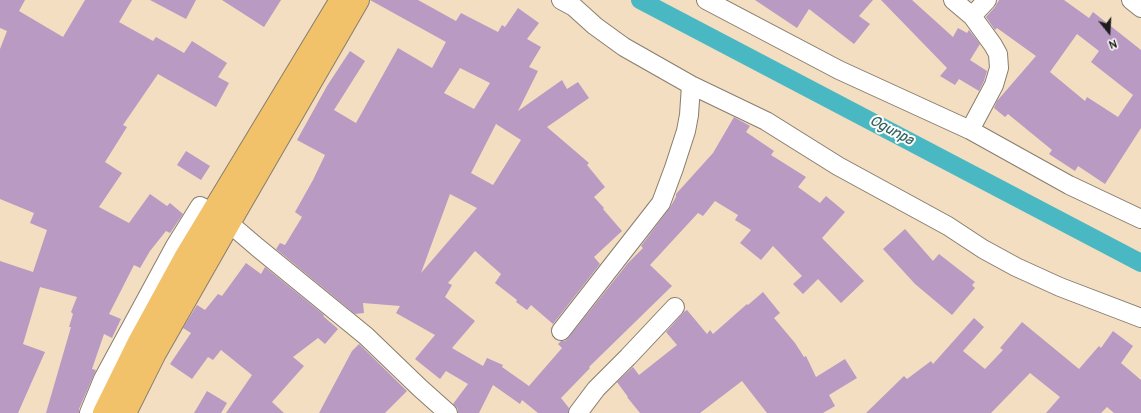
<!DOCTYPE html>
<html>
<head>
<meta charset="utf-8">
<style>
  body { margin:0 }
  #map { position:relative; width:1141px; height:413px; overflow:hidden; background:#f3dec1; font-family:Pangolin,sans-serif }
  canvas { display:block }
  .north { position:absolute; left:1089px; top:12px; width:40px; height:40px; -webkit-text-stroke:3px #fdfcf7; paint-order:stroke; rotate:162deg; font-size:11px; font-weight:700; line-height:16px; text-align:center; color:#1c1c1c }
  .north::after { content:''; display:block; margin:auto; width:14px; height:18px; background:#1c1c1c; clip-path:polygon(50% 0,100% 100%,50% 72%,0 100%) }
</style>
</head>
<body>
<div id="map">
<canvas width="1141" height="413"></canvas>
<div class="north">N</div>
</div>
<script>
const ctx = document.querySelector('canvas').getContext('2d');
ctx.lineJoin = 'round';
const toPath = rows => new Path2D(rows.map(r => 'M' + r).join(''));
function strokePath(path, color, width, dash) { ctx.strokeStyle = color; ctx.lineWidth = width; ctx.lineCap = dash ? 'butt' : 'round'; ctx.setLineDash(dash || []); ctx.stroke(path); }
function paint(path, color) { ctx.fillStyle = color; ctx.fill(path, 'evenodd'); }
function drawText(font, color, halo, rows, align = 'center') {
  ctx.font = font + ' Pangolin,sans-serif'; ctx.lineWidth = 4; ctx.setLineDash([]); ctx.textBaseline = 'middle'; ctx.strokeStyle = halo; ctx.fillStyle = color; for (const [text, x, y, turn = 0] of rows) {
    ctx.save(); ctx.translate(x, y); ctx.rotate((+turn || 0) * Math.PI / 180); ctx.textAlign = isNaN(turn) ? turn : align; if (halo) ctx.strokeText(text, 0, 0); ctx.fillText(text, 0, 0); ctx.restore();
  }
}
const canal = toPath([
  [640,0,1141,263]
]);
const building = toPath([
  [0,0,25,0,19,11,63,37,85,0,132,0,119,22,153,41,156,37,184,53,192,41,227,63,218,77,229,83,216,107,158,74,123,125,127,127,105,162,122,173,99,207,129,223,150,194,167,206,170,203,183,214,170,233,166,231,150,251,140,268,134,265,109,314,121,319,112,338,104,334,92,369,96,370,79,409,79,413,46,413,71,327,69,327,73,314,71,312,77,297,40,287,23,344,45,352,18,413,0,413,0,261,33,272,47,230,30,223,34,213,0,199,0,49,7,31,0,28],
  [150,0,196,0,186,19],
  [222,0,281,0,264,27],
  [370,0,418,0,456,21,461,13,498,32,502,25,505,27,518,8,539,23,527,39,541,47,529,67,538,71,518,111,562,80,567,89,578,82,589,98,547,127,589,163,587,165,605,187,594,197,604,208,603,209,622,231,594,257,600,264,553,324,531,305,527,310,516,302,517,300,495,283,501,274,475,251,448,283,452,285,445,297,475,321,452,348,483,366,487,358,503,365,502,367,529,386,562,348,558,344,561,341,565,341,569,337,628,263,643,248,641,246,669,209,676,197,676,194,713,153,734,117,750,126,746,132,774,151,771,155,806,177,798,187,820,203,826,196,845,212,822,238,864,281,841,303,818,279,803,294,793,284,802,276,773,246,761,260,740,243,751,230,735,220,738,215,715,201,703,216,698,213,650,265,672,286,589,367,590,368,561,398,569,408,568,413,538,413,522,400,520,404,493,385,479,413,458,413,458,409,453,404,468,384,446,371,440,379,415,359,435,335,396,313,400,306,363,303,364,313,355,314,276,249,280,243,285,245,302,217,295,212,313,180,325,155,297,140,327,86,350,51,365,61,334,110,356,123,398,48,432,68,446,42],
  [460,68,490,83,474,109,444,93],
  [496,124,521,140,493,185,471,173],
  [450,194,477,208,421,273],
  [755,0,873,0,859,16,870,24,854,44,809,9,797,28],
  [881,0,912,0,953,37,958,28,967,33,969,30,980,44,970,60,987,71,984,81,979,91,959,79,955,85,940,76,947,68],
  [999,0,1064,0,1089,18,1093,12,1141,50,1141,128,1105,184,1078,166,1075,171,1049,154,1052,150,1008,114,1005,117,994,108,997,101,1036,56,997,28,995,30,986,17,995,7],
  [1077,34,1099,51,1091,62,1133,95,1118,117,1087,97,1085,101,1050,72],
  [186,151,210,166,201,180,177,165],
  [905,229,933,261,939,254,975,282,972,285,975,288,952,315,915,284,883,249],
  [246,263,261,274,265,267,324,315,323,316,338,329,325,344,318,338,293,357,304,366,272,402,284,413,226,413,252,375,221,350,213,360,208,357,192,379,170,364,191,333,183,328,197,305,205,310,218,294,222,296],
  [763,292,780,313,774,318,795,343,804,357,806,356,816,377,845,359,857,378,829,395,835,406,823,413,767,413,742,381,700,413,640,413,627,397,628,397,617,382,633,367,639,375,677,345,666,332,684,312,687,310,707,334,710,330,713,334,747,304,748,305],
  [974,318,984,327,963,351,985,369,1003,350,1000,348,1022,322,1079,369,1099,346,1101,348,1113,331,1133,346,1121,363,1141,380,1141,413,1114,413,1107,407,1101,413,1046,413,1060,397,1030,373,991,413,866,413,904,376,907,379,931,361,933,364],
  [359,344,407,391,385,413,319,413,352,351],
  [207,391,227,403,221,413,194,413]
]);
const minor = toPath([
  [561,0,574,7,595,26,624,47,691,85,766,121,838,166,948,226,983,249,1016,267,1060,287,1141,318],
  [706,0,839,70,970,130,1069,185,1141,219],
  [953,0,972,16,993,45,998,54,999,68,994,85,970,130],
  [1131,0,1141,8],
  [972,16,987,0],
  [561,331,661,203,674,168,686,131,689,115,691,85],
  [89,413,103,379,175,246,200,206,212,212,229,223,257,247,366,336,420,388,448,413],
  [578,413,596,389,628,357,675,307]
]);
const trunk = toPath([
  [104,413,138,344,185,258,341,0],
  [125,413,155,353,229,223,358,0]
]);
const waterNames = [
  ["Ogunpa",891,131,28]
];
strokePath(canal, '#4ab8c3', 18);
paint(building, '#b89ac3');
strokePath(minor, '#887d6e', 20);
strokePath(trunk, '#887d6e', 24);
strokePath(minor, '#fff', 18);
strokePath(trunk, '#f2c26a', 22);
drawText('italic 15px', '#316267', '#fdfcf7', waterNames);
</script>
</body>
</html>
